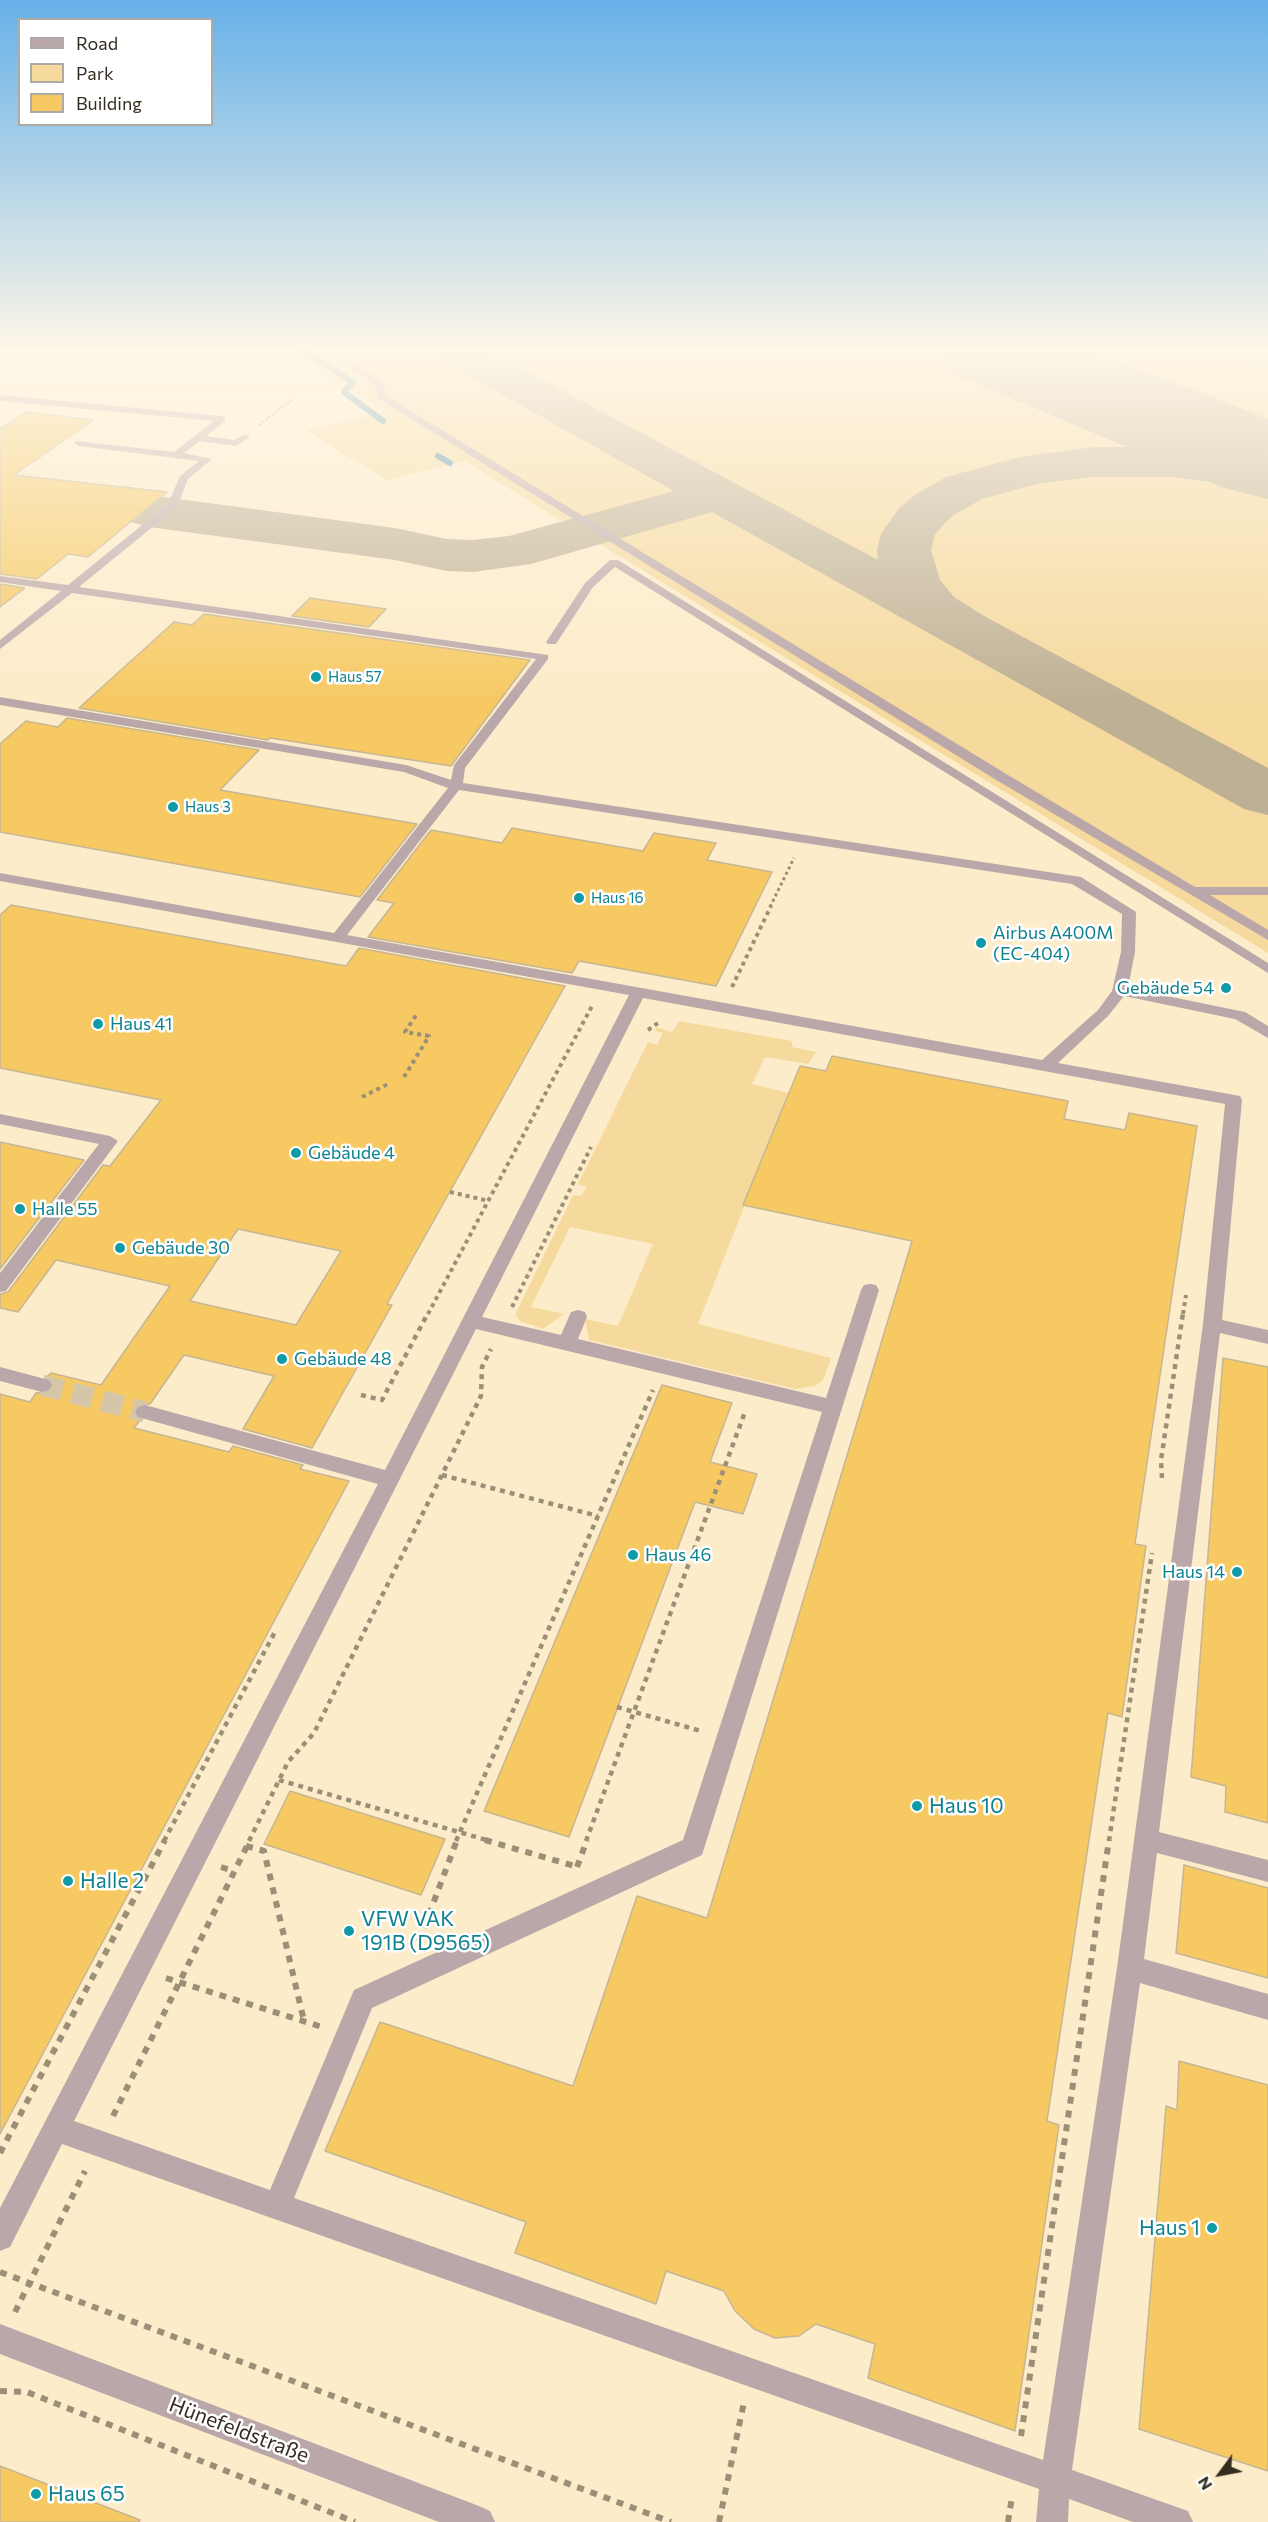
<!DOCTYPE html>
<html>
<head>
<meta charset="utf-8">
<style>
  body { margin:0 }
  #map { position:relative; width:1268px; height:2522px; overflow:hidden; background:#fdecc9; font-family:Commissioner,sans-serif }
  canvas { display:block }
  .legend { position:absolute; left:18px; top:18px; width:195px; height:108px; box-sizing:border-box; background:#fff; border:2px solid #aeaba6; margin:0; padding:8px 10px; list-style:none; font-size:18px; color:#342e20 }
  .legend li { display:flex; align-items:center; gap:12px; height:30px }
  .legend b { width:30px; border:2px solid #aeaba6 }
  .north { position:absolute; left:1190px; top:2444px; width:60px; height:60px; -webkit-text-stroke:4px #fff; paint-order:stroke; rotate:238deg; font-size:16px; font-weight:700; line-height:24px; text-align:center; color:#342e20 }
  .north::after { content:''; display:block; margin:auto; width:21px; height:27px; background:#342e20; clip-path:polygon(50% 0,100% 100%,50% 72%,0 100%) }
</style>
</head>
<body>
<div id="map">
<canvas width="1268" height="2522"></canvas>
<ul class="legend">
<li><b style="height:8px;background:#baa7aa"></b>Road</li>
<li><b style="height:16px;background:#f5d99d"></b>Park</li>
<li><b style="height:16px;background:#f6c963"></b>Building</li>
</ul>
<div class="north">N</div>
</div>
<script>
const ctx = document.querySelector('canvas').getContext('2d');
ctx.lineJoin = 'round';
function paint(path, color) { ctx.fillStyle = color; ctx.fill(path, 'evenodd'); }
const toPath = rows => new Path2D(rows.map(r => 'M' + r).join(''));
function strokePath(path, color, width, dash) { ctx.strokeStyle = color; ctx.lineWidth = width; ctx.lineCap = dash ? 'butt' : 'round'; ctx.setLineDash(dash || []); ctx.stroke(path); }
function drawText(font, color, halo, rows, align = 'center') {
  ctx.font = font + ' Commissioner,sans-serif'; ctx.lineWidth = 5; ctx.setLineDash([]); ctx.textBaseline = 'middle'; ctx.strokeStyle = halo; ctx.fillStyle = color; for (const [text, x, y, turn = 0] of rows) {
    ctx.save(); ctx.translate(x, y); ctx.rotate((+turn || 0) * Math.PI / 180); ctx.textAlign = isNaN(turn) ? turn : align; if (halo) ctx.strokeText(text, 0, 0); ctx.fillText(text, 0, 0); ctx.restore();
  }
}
const green = toPath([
  [288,348,1268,348,1268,953,464,461,387,480,327,444,307,430,385,412],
  [679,1021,792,1041,792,1047,816,1052,808,1064,765,1057,752,1084,789,1093,698,1324,831,1358,823,1380,815,1386,795,1389,589,1340,585,1319,618,1326,653,1244,570,1227,531,1307,564,1314,543,1329,520,1321,515,1315,573,1195,581,1196,587,1187,578,1184,648,1042,657,1045,663,1033,655,1031,656,1027,672,1032]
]);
const stream = toPath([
  [298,348,353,382,344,392,383,421],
  [438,456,450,463]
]);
const taxiway = toPath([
  [428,348,483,348,878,560,877,550,881,534,899,508,916,494,946,477,1020,457,1094,447,1172,447,1268,459,1268,489,1172,477,1094,477,1041,483,982,499,952,516,935,534,931,550,940,580,954,597,984,616,1268,768,1268,815,1244,809,712,512,531,564,473,572,447,571,395,560,149,527,131,522,123,511,131,500,149,495,395,528,447,539,473,540,509,536,674,491,435,357,428,348]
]);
const runway = toPath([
  [931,348,1085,348,1268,419,1268,499,1224,488,947,371,931,348]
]);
const building = toPath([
  [26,412,93,420,14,475,167,492,88,557,68,554,37,579,0,574,0,429,26,412],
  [0,584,25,588,0,607,0,584],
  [310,598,386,609,369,627,292,616,310,598],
  [204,614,530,660,451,766,270,738,268,740,79,708,174,622,192,625,204,614],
  [67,718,259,750,220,790,417,824,360,897,0,832,0,744,26,721,58,727,67,718],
  [512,828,643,851,654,833,716,843,707,860,772,872,716,986,579,961,572,973,368,937,394,903,377,900,431,830,502,843,512,828],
  [11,905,346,966,359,948,565,986,387,1304,392,1305,312,1448,243,1429,274,1376,184,1355,150,1404,137,1405,133,1411,140,1420,134,1428,229,1452,233,1446,303,1465,300,1469,349,1481,0,2134,0,1394,30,1402,36,1393,51,1391,54,1384,47,1377,51,1373,101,1385,170,1286,56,1260,18,1312,0,1308,0,1294,8,1292,103,1165,110,1166,161,1100,0,1068,0,915,11,905],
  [238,1229,341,1251,296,1325,190,1301,238,1229],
  [832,1056,1068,1101,1064,1119,1125,1130,1129,1113,1197,1126,1135,1544,1146,1546,1122,1717,1108,1713,1047,2121,1059,2125,1015,2431,868,2378,875,2344,816,2324,799,2336,775,2338,754,2329,735,2311,724,2291,666,2271,656,2304,515,2253,526,2222,325,2151,380,2022,573,2086,637,1896,707,1918,912,1241,743,1205,800,1066,826,1071,832,1056],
  [0,1142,84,1160,0,1269,0,1142],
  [1223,1358,1268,1367,1268,1823,1225,1812,1226,1786,1191,1777,1223,1358],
  [662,1385,732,1403,710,1462,757,1474,743,1514,695,1502,569,1837,484,1811,662,1385],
  [290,1791,445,1839,421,1895,264,1844,290,1791],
  [1184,1865,1268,1888,1268,1978,1176,1953,1184,1865],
  [1179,2061,1268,2085,1268,2471,1139,2429,1166,2106,1177,2110,1179,2061],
  [0,2466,140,2520,139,2522,0,2522,0,2466]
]);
const minorTunnel = toPath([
  [42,1385,145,1412]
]);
const pathFar4 = toPath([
  [1133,352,1172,357],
  [1178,363,1172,357,1227,355,1268,368],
  [259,425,293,399]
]);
const pathFar3 = toPath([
  [770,907,794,858]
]);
const pathFar2 = toPath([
  [732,987,771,906],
  [648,1030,661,1021],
  [404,1077,429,1036,405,1032,418,1012],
  [362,1097,388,1084],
  [450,1192,489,1201],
  [512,1307,591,1147],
  [428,1314,592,1006],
  [1183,1314,1186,1295]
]);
const pathFar1 = toPath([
  [361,1395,382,1400,428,1313],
  [442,1475,598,1516],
  [1162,1478,1161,1460,1183,1313],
  [617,1707,701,1731],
  [279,1780,490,1841],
  [164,1841,276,1630],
  [249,1841,288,1762,314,1733,481,1396,482,1367,491,1349],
  [456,1841,653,1390],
  [586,1841,745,1412],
  [1109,1841,1152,1553]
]);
const path = toPath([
  [485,1840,578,1867],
  [246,1846,264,1851,304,2021],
  [221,1867,234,1871],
  [577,1867,587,1840],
  [419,1941,457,1840],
  [166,1978,322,2027],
  [113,2116,250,1840],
  [0,2153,165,1840],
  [0,2272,671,2522],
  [15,2312,85,2171],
  [0,2391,27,2392,355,2522],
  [1021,2436,1109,1840],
  [719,2522,744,2402],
  [1008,2522,1012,2497]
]);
const minor = toPath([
  [317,348,327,348,382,381,386,396,1008,775,1195,887,1268,887,1268,895,1210,895,1268,930,1268,940,998,781,379,399,375,384,317,348],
  [0,395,222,416,225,417,225,421,206,436,234,440,245,434,250,437,236,446,200,441,184,453,212,459,188,479,177,507,79,587,548,655,548,659,465,768,463,783,1081,877,1136,912,1135,952,1128,988,1245,1012,1268,1026,1268,1038,1235,1019,1124,996,1108,1016,1058,1063,1240,1096,1242,1100,1222,1320,1268,1330,1268,1344,1220,1333,1159,1832,1268,1860,1268,1882,1157,1853,1144,1959,1268,1994,1268,2020,1140,1983,1072,2470,1188,2511,1193,2522,1133,2522,1069,2499,1068,2522,1036,2522,1039,2489,62,2144,10,2247,0,2251,0,2208,378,1484,145,1419,138,1417,135,1412,138,1407,145,1405,385,1470,629,995,0,881,0,873,334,933,448,788,404,772,0,705,0,697,406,765,451,780,454,765,536,659,72,593,0,649,0,640,61,591,0,582,0,576,68,585,168,504,180,476,199,461,79,446,74,443,76,441,174,452,214,421,0,401,0,395],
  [459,790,1072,884,1122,914,1121,952,1112,991,1098,1010,1042,1060,347,935,459,790],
  [643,998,1225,1104,1203,1324,1117,1968,1043,2460,294,2198,372,2008,702,1855,879,1290,876,1285,870,1284,864,1285,861,1290,826,1398,578,1339,587,1317,585,1312,578,1310,571,1312,561,1335,482,1317,643,998],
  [476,1329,822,1412,683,1840,354,1990,270,2190,74,2121,476,1329],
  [610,560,618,560,1268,963,1268,973,615,567,593,587,556,644,548,644,546,642,585,583,610,560],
  [0,1114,110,1136,118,1141,6,1291,0,1292,0,1273,99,1144,0,1124,0,1114],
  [0,1367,49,1380,52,1385,49,1390,42,1392,0,1381,0,1367],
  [0,2324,479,2506,490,2511,495,2522,439,2522,0,2354,0,2324]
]);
const markers = [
  [316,677,6,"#0f9aa8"],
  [173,807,6,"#0f9aa8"],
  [579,898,6,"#0f9aa8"],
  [981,943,6,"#0f9aa8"],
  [1226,988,6,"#0f9aa8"],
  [98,1024,6,"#0f9aa8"],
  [296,1153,6,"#0f9aa8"],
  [20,1209,6,"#0f9aa8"],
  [120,1248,6,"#0f9aa8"],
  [282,1359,6,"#0f9aa8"],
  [633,1555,6,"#0f9aa8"],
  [1237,1572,6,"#0f9aa8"],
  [917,1806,6,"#0f9aa8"],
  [68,1881,6,"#0f9aa8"],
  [349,1931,6,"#0f9aa8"],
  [1212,2228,6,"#0f9aa8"],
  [36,2494,6,"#0f9aa8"]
];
const farCulturenames = [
  ["Haus 57",328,677],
  ["Haus 3",185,807],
  ["Haus 16",591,898]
];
const cultureNames = [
  ["Airbus A400M",993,933],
  ["(EC-404)",993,954],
  ["Gebäude 54",1214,988,"right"],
  ["Haus 41",110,1024],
  ["Gebäude 4",308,1153],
  ["Halle 55",32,1209],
  ["Gebäude 30",132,1248],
  ["Gebäude 48",294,1359],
  ["Haus 46",645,1555],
  ["Haus 14",1225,1572,"right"]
];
const nearCulturenames = [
  ["Haus 10",929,1806],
  ["Halle 2",80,1881],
  ["VFW VAK",361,1919],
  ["191B (D9565)",361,1943],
  ["Haus 1",1200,2228,"right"],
  ["Haus 65",48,2494]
];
const nearStreetnames = [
  ["Hünefeldstraße",239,2430,21]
];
paint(green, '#f5d99d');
strokePath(stream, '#3e86ac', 6);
paint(taxiway, '#beb094');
paint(runway, '#beb094');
paint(building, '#f6c963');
strokePath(building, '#c6b694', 1.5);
strokePath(minorTunnel, '#d5c6a7', 21, [21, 10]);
strokePath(pathFar4, '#9b8f77', 2, [2, 2]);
strokePath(pathFar3, '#9b8f77', 3, [3, 3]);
strokePath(pathFar2, '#9b8f77', 4, [4, 4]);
strokePath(pathFar1, '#9b8f77', 4.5, [5, 5]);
strokePath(path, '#9b8f77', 6, [7, 7]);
paint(minor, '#baa7aa');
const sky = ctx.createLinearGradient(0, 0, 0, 701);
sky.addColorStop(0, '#66b1e8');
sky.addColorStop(0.5, '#fef6e7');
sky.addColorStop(1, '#fef6e700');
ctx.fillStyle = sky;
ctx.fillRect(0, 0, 1268, 701);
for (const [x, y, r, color] of markers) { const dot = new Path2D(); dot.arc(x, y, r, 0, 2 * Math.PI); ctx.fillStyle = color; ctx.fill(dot); strokePath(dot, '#fff', 2); }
drawText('15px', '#0d838f', '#fff', farCulturenames, 'left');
drawText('18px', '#0d838f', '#fff', cultureNames, 'left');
drawText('21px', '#0d838f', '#fff', nearCulturenames, 'left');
drawText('21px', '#342e20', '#fff', nearStreetnames);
</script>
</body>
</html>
